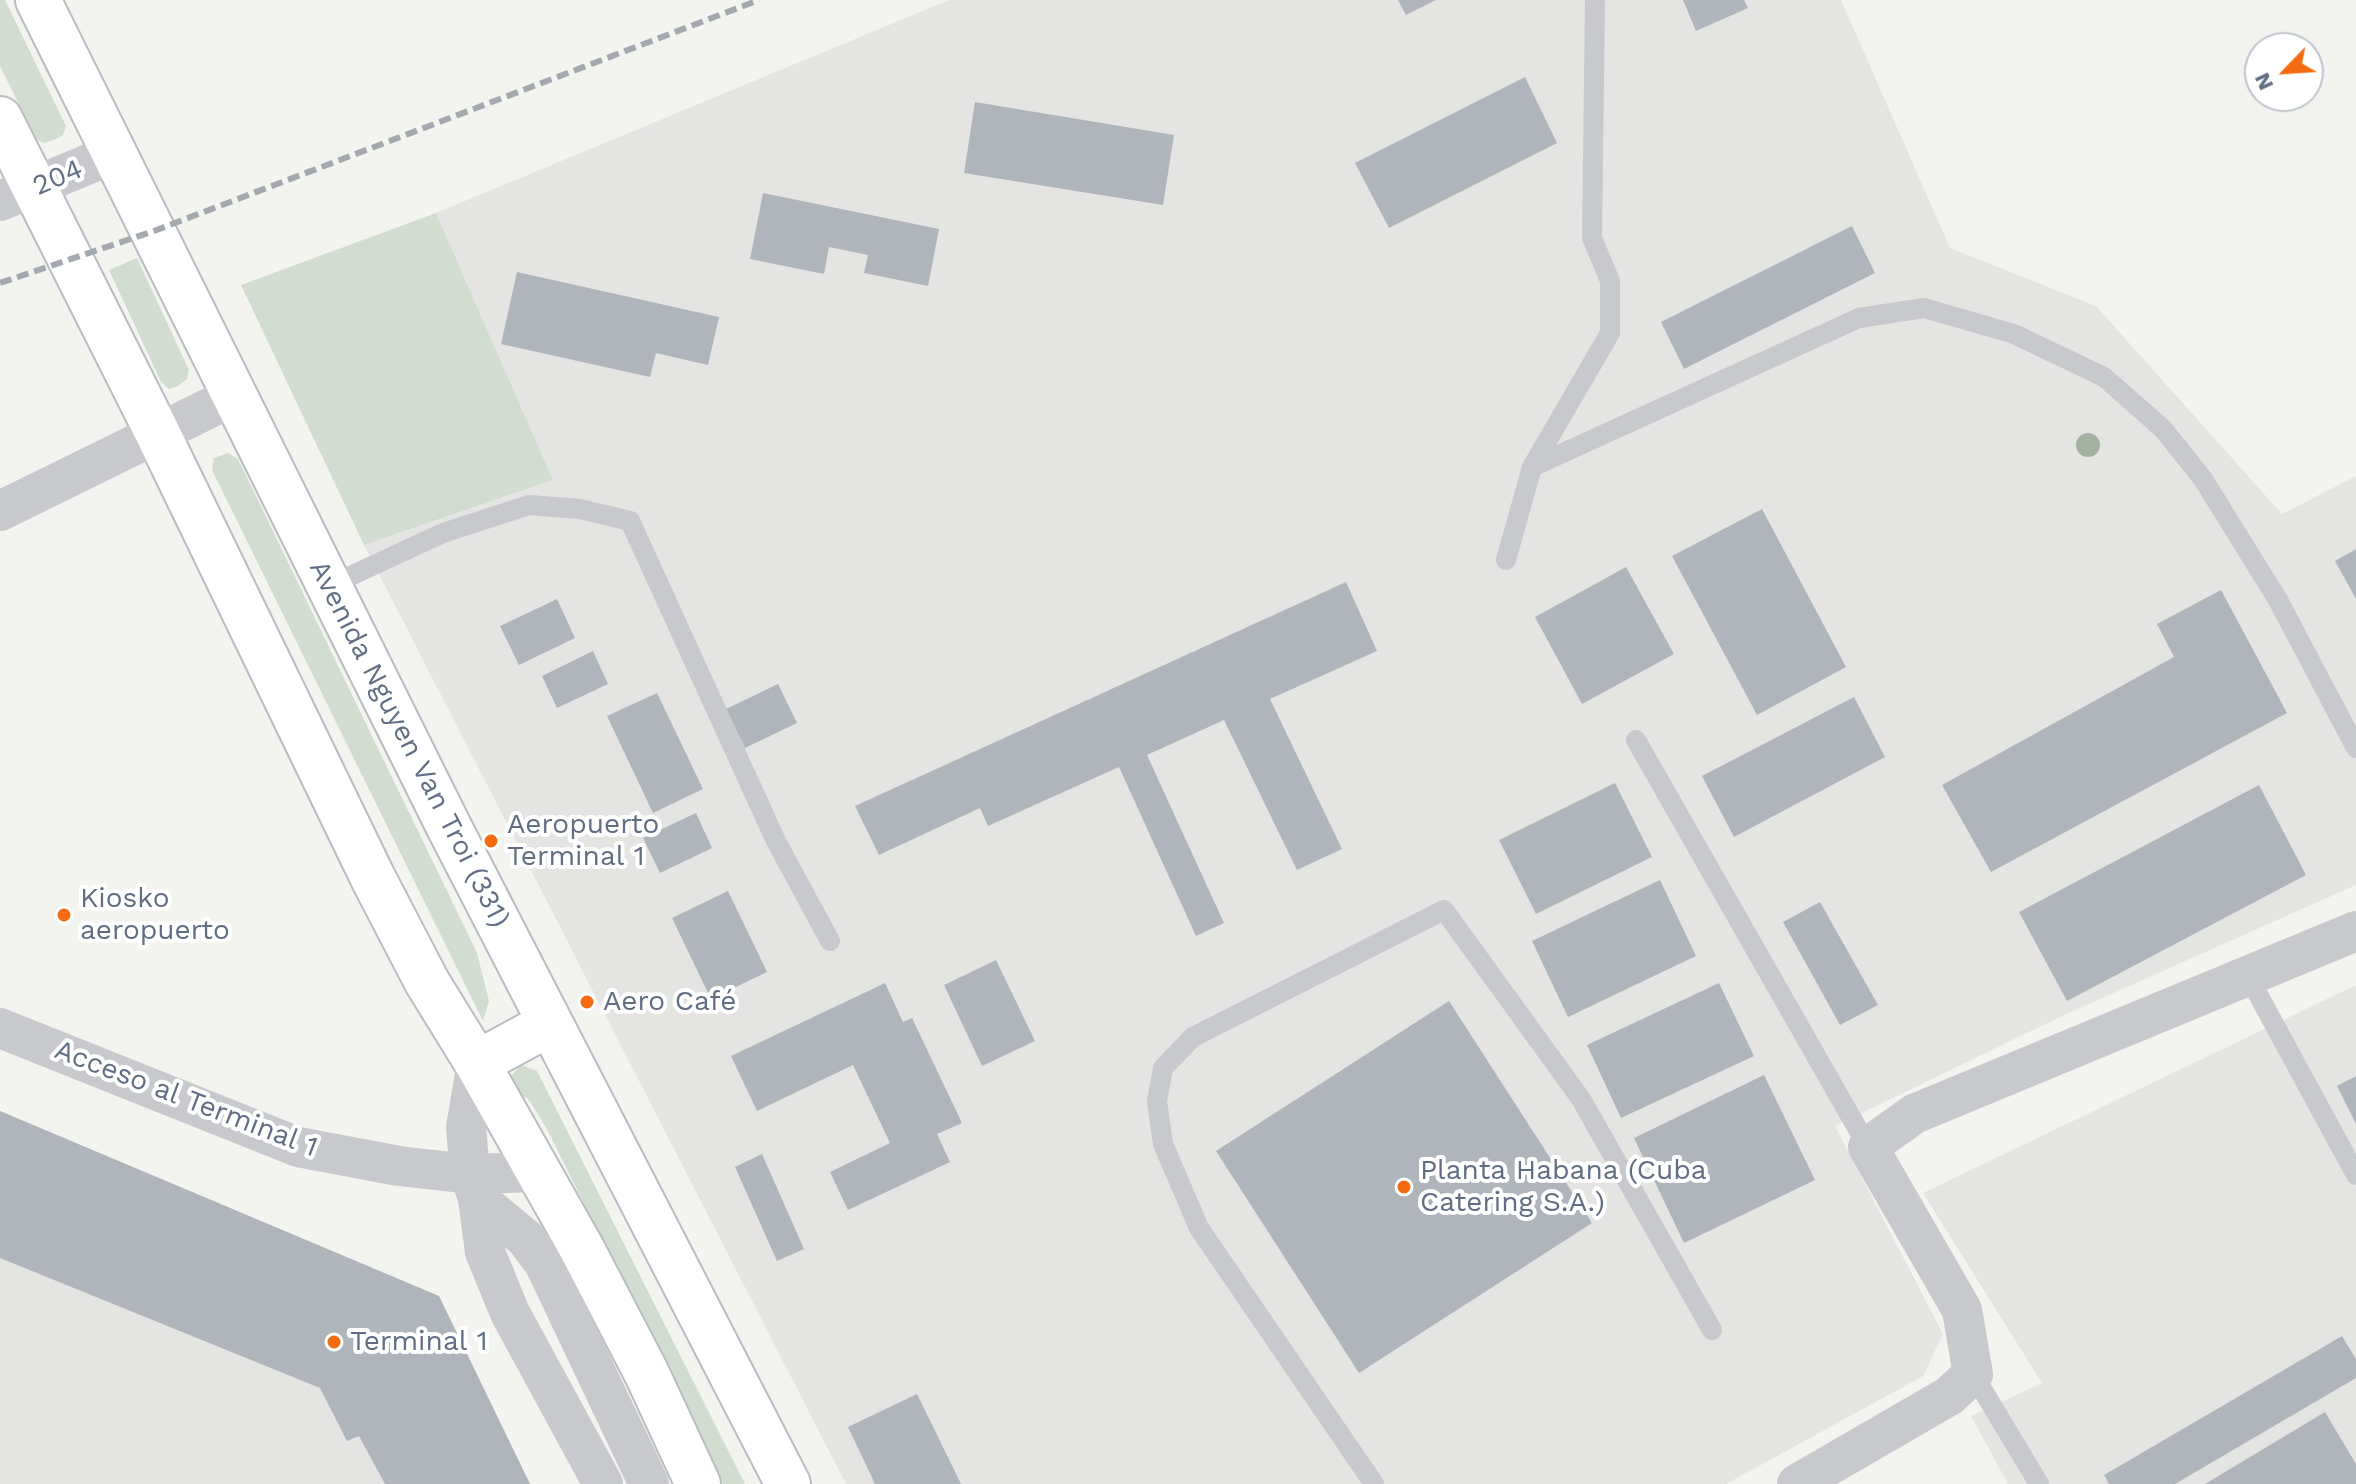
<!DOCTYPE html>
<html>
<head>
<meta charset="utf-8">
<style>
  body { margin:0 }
  #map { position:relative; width:2356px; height:1484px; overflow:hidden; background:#f3f4ef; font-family:"Work Sans",sans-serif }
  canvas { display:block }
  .north { position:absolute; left:2244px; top:32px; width:80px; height:80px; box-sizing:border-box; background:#fff; border:2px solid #bfc5cd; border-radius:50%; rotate:245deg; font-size:22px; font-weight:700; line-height:32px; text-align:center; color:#606d83 }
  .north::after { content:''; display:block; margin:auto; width:28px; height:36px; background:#f46c0f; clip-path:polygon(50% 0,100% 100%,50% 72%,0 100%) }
</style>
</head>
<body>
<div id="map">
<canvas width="2356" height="1484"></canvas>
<div class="north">N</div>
</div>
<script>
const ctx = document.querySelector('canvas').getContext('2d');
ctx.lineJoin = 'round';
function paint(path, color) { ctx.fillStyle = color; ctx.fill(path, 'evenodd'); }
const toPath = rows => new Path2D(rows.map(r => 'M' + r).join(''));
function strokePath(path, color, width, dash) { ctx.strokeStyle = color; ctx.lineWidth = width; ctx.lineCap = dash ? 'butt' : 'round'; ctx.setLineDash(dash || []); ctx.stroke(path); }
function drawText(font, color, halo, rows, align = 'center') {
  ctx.font = font + ' "Work Sans",sans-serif'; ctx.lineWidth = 8; ctx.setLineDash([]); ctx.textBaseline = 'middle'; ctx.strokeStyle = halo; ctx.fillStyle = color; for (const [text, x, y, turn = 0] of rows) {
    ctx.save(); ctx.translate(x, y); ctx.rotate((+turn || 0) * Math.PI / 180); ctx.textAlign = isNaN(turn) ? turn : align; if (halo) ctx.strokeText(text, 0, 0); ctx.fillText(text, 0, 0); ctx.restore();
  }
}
const built = toPath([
  [949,0,1841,0,1950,248,2096,306,2282,514,2356,476,2356,885,2062,1016,1835,1126,1943,1334,1923,1376,1726,1484,846,1484,364,545,553,480,436,213],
  [2356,985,2356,1484,2008,1484,1971,1416,2042,1383,1923,1193],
  [0,1111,439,1296,530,1484,0,1484]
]);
const green = toPath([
  [0,0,5,0,66,126,63,135,54,140,44,143,36,139,0,66],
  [436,213,553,480,364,545,241,285],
  [137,258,189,370,187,379,178,386,169,389,161,382,109,270],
  [228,453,238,459,477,953,489,1001,483,1021,212,470,214,458],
  [521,1065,537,1071,745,1484,723,1484,548,1131,529,1100,515,1090,511,1076]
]);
const building = toPath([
  [1398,0,1436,0,1406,15],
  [1683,0,1744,0,1748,8,1696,31],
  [1525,77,1557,143,1389,228,1355,163],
  [975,102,1174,135,1163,205,964,173],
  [763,193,939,229,928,286,864,273,868,255,829,247,824,274,750,259],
  [1852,226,1875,273,1684,369,1661,322],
  [517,272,719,317,708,365,656,353,650,377,501,344],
  [1762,509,1846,667,1757,715,1672,556],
  [2356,549,2356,599,2335,561],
  [1626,567,1674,654,1582,704,1535,617],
  [1346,582,1377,651,1270,699,1342,849,1297,870,1224,720,1147,755,1224,923,1196,936,1119,767,988,826,980,808,879,855,855,806],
  [2221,590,2287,713,1991,872,1942,785,2174,657,2157,624],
  [557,599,575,638,519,665,500,626],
  [593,651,608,684,557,708,542,676],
  [778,684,797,723,745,748,726,709],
  [657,693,703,789,653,813,607,716],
  [1854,697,1885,757,1734,837,1702,776],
  [1615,783,1652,857,1536,914,1499,840],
  [2259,785,2306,875,2067,1001,2019,912],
  [696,813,712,848,660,873,643,838],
  [1660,880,1696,956,1568,1017,1532,941],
  [728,891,767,972,711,999,672,918],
  [1820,902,1878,1005,1840,1025,1783,922],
  [996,960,1035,1041,982,1066,944,985],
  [885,983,903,1022,912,1018,962,1123,937,1134,950,1162,848,1210,830,1172,890,1143,853,1065,757,1111,731,1056],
  [1719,983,1754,1056,1621,1118,1587,1045],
  [1449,1001,1592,1223,1359,1373,1216,1151],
  [1764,1075,1815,1180,1684,1243,1634,1138],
  [2356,1076,2356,1124,2337,1086],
  [0,1111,439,1296,530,1484,385,1484,359,1436,347,1441,320,1388,0,1258],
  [762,1154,804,1249,777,1261,735,1167],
  [2342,1336,2356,1359,2356,1378,2175,1484,2109,1484,2104,1475],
  [917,1394,961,1484,875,1484,848,1427],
  [2325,1412,2356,1464,2356,1484,2205,1484]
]);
const service = toPath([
  [1532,467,1859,318,1924,308,2014,334,2104,377,2163,429,2203,479,2278,600,2356,748],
  [1506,560,1532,467,1610,333,1610,281,1592,238,1595,0],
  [329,586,443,533,529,505,580,509,630,521,776,841,830,941],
  [1636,740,1868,1147],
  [2248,976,2356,1175],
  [1973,1374,2039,1484],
  [1374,1484,1199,1228,1163,1144,1157,1101,1163,1068,1193,1037,1444,910,1581,1099,1712,1330]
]);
const minor = toPath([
  [0,201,115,153],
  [0,511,236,395],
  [0,1028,298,1147,399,1166,470,1174,539,1172],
  [477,1063,466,1127,470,1174,478,1199,485,1252,510,1313,603,1484],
  [478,1199,526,1239,544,1263,649,1484],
  [1797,1484,1949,1396,1973,1374,1962,1310,1868,1147,1914,1114,2356,931]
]);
const secondary = toPath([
  [38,0,449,827,788,1484],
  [0,119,157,432,373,878,427,982,477,1063,582,1249,647,1374,698,1484],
  [477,1063,549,1024]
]);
const rail = toPath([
  [0,283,154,231,759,0]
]);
const trees = [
  [2088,445]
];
const markers = [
  [491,841,8,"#f46c0f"],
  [64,915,8,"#f46c0f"],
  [587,1002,8,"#f46c0f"],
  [1404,1187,8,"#f46c0f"],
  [334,1342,8,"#f46c0f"]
];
const streetNames = [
  ["204",58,178,-23],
  ["Avenida Nguyen Van Troi (331)",409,744,63],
  ["Acceso al Terminal 1",186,1099,21]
];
const poiNames = [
  ["Aeropuerto",507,825],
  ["Terminal 1",507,857],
  ["Kiosko",80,899],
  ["aeropuerto",80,931],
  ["Aero Café",603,1002],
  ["Planta Habana (Cuba",1420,1171],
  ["Catering S.A.)",1420,1203],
  ["Terminal 1",350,1342]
];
paint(built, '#e4e4e3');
paint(green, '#d2dcd0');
paint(building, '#b0b5bc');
strokePath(secondary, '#b9bcc1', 48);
strokePath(service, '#c7c9cd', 20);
strokePath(minor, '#c7c9cd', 40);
strokePath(secondary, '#fff', 44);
strokePath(rail, '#a4a8af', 6, [12, 6]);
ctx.fillStyle = '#a2b1a0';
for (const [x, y] of trees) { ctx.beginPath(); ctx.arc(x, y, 12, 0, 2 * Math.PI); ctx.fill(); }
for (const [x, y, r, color] of markers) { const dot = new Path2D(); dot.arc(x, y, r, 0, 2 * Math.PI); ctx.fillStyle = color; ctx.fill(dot); strokePath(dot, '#fff', 3); }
drawText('28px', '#606d83', '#fff', streetNames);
drawText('28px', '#606d83', '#fff', poiNames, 'left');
</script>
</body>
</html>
